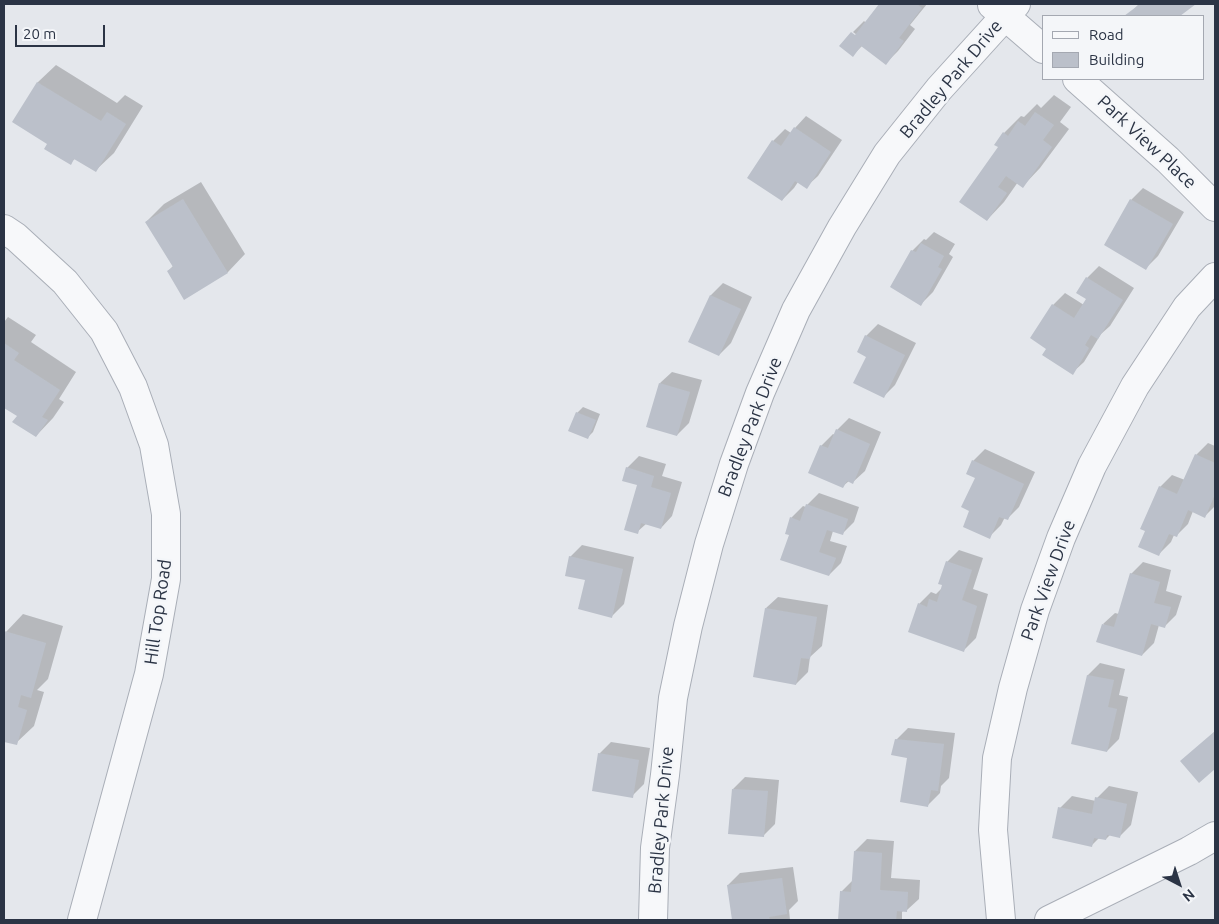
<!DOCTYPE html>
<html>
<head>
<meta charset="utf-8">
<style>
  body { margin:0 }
  #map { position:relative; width:1219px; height:924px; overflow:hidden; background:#e4e7ec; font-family:Ubuntu,sans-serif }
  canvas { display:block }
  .frame { position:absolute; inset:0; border:5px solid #2b3445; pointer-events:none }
  .legend { position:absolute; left:1042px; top:15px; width:162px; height:65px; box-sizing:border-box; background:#f4f6f9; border:1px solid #a4a8b1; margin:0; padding:6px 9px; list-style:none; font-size:15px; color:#2b3445 }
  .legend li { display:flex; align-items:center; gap:10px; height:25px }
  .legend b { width:25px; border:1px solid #a4a8b1 }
  .north { position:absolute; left:1154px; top:859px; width:50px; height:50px; -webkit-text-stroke:4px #f4f6f9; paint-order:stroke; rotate:140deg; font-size:14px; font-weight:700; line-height:20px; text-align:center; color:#2b3445 }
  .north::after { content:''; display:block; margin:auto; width:18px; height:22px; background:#2b3445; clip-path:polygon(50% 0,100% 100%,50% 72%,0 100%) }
  .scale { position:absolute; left:15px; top:25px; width:90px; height:22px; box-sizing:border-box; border:2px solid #2b3445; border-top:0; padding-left:6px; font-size:15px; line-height:18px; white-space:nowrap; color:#2b3445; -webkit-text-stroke:4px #f4f6f9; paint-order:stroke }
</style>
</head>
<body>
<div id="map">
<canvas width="1219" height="924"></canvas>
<div class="frame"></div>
<ul class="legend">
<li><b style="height:6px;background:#f7f8fa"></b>Road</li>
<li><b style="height:14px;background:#bbc0ca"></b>Building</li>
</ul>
<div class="north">N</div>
<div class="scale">20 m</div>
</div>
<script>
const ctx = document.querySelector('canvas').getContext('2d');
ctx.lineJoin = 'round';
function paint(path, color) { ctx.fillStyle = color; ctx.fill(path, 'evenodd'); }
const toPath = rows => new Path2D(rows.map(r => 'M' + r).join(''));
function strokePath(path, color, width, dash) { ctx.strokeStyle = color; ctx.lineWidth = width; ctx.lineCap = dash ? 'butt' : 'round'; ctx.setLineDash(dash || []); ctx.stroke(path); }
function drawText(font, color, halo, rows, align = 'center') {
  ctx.font = font + ' Ubuntu,sans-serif'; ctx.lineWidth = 5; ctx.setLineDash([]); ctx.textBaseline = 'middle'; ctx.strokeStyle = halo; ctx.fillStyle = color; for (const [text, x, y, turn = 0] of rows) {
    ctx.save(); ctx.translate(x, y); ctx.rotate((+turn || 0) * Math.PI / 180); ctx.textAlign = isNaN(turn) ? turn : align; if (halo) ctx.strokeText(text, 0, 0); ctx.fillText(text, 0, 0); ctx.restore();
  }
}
const shadow = toPath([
  [881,4,927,4,910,25,915,29,898,51,886,63,863,45,853,55,861,38,853,32,864,21,866,23],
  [1139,4,1194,4,1179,16,1127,16],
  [56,65,117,103,125,95,143,106,114,153,96,170,76,158,70,163,49,143,14,122,38,82],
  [1054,95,1071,107,1060,122,1069,129,1040,168,1023,186,1018,182,1004,202,987,220,1000,147,1004,133,1021,116,1024,117,1037,104,1041,108],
  [806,116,842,140,818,176,806,187,798,182,794,188,782,200,773,141,785,129,791,133,795,128],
  [201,182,245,254,228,272,184,298,168,271,173,266,146,222,164,204],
  [1143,188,1184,212,1158,256,1146,268,1131,200],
  [934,232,955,244,949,254,953,257,933,292,921,304,912,251,924,239,926,240],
  [1099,266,1134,288,1110,326,1101,334,1084,362,1072,373,1048,348,1032,338,1053,305,1065,293,1084,305,1087,299,1078,293,1087,278],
  [723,283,752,297,731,343,719,355,690,341,711,295],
  [8,317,36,335,31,342,76,372,59,399,64,402,53,418,36,436,18,416,4,406,4,322],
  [878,324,916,343,895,385,883,397,868,356,866,336],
  [672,372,702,380,689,423,677,435,660,383],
  [583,407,600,414,593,432,588,437,577,413],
  [849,418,881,432,865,471,853,482,849,481,843,486,821,446,833,434,835,435,837,430],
  [1208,443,1215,446,1215,506,1205,516,1193,511,1188,524,1176,536,1174,535,1171,542,1159,554,1147,530,1160,487,1172,475,1185,480,1196,455],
  [985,449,1035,472,1019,507,1007,519,1005,517,1001,525,989,537,971,511,976,477,973,461],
  [639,456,666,464,662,476,682,482,672,516,661,528,646,524,637,532,638,485,627,468],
  [819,493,859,507,854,522,842,534,833,531,830,541,847,546,841,563,829,575,790,535,791,518,803,506,806,507,807,505],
  [582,545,634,557,624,604,612,616,570,557],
  [959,550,983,558,973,589,988,594,976,638,964,650,919,604,931,592,936,594,942,588,947,562],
  [1143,562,1171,570,1166,591,1182,596,1176,615,1164,627,1159,625,1154,643,1142,655,1103,624,1115,613,1119,614,1131,574],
  [778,597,828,605,822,646,810,657,808,672,796,684,766,608],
  [23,614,63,626,48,679,37,690,44,692,34,726,16,743,4,740,4,637,6,632],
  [1100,663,1125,669,1119,695,1128,697,1119,739,1107,751,1073,743,1088,675],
  [908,728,955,733,949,778,941,786,940,793,928,805,908,756,896,740],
  [611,742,650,748,644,784,632,796,599,754],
  [745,777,779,780,775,824,763,836,733,789],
  [1109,786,1138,792,1131,825,1119,837,1110,835,1106,839,1099,838,1092,845,1060,808,1072,796,1096,801,1097,798],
  [867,839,894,841,891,878,920,880,919,899,907,910,904,910,902,912,902,920,839,920,841,892,853,880,855,851],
  [793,867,798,901,789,910,790,920,733,920,728,885,740,873]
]);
const building = toPath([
  [879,4,917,4,922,8,899,38,904,41,886,65,861,46,853,57,839,46,851,32,855,35],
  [1140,4,1196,4,1180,16,1124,16],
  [37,82,101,121,107,112,126,124,96,172,74,159,71,165,44,149,47,144,12,122],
  [1035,112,1054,125,1043,140,1052,147,1023,188,1006,176,998,187,1007,193,987,221,959,202,998,147,994,145,1003,132,1008,136,1018,121,1025,126],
  [794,127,831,152,807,189,795,181,782,201,747,178,772,140,781,146],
  [183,199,228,273,184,300,167,271,173,267,145,222],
  [1130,199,1173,224,1146,270,1104,245],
  [921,243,944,256,938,267,942,269,921,306,890,287,911,250,916,252],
  [1086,277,1123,300,1098,339,1091,335,1085,345,1089,348,1073,375,1042,355,1046,349,1030,338,1052,304,1074,318,1086,299,1076,293],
  [710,295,741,309,719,356,688,342],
  [865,335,905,355,884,398,853,383,866,357,857,352],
  [4,343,19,353,14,360,60,390,42,417,48,420,36,437,12,422,17,416,4,408],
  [659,383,690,392,677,436,646,427],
  [576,412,596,420,588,439,568,431],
  [836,429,870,444,853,484,847,481,843,488,808,473,820,445,828,448],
  [1195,454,1215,463,1215,494,1205,518,1188,510,1177,537,1169,534,1159,556,1138,547,1145,531,1140,529,1159,486,1177,494],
  [972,460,1024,484,1008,520,999,517,990,539,963,527,969,511,961,507,975,478,966,474],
  [626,467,654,476,651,487,671,493,661,529,641,523,638,534,624,530,637,485,622,481],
  [806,504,848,519,843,535,827,530,819,552,836,558,829,576,780,560,789,535,785,534,790,517,800,521],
  [569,556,623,569,612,618,578,609,585,580,565,576],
  [946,561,972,570,962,600,977,606,964,652,908,632,918,603,927,607,929,599,937,602,942,585,938,584],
  [1130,573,1160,582,1154,603,1171,607,1165,628,1151,624,1142,656,1096,642,1102,624,1114,627],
  [765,608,817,617,810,659,801,658,796,685,753,677],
  [4,631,46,643,31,698,21,695,18,707,27,710,17,745,4,742],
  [1087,675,1114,680,1108,707,1117,709,1107,752,1071,744],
  [1215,731,1215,769,1199,783,1180,761],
  [895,739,944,744,938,791,931,790,928,807,900,802,907,758,891,755],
  [598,753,639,760,633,798,592,791],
  [732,789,768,791,764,837,728,834],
  [1095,797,1127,804,1120,838,1107,835,1106,840,1094,838,1092,847,1052,838,1058,807,1092,814],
  [854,851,882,853,880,890,908,892,907,912,897,911,896,920,838,920,840,891,851,892],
  [782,878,787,914,769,917,770,920,732,920,727,885]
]);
const street = toPath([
  [992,5,1043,49],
  [1077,79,1168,160,1215,207],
  [4,229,16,237,65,282,104,331,133,387,154,445,166,514,166,579,149,674,82,920],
  [653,920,655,848,665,775,673,698,688,626,709,544,734,464,760,393,796,310,842,227,887,154,939,89,1016,4],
  [1001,920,993,830,997,758,1013,688,1035,610,1061,538,1092,466,1135,386,1187,307,1215,277],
  [1049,920,1189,851,1215,836]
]);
const streetNames = [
  ["Bradley Park Drive",951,79,-50],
  ["Park View Place",1147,142,43],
  ["Bradley Park Drive",750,427,-69],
  ["Park View Drive",1048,580,-70],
  ["Hill Top Road",158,612,-82],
  ["Bradley Park Drive",661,820,-85]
];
paint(shadow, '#0003');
paint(building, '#bbc0ca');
strokePath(street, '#a9aeb7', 30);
strokePath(street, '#f7f8fa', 28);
drawText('18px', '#2b3445', '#f4f6f9', streetNames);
</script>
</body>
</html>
